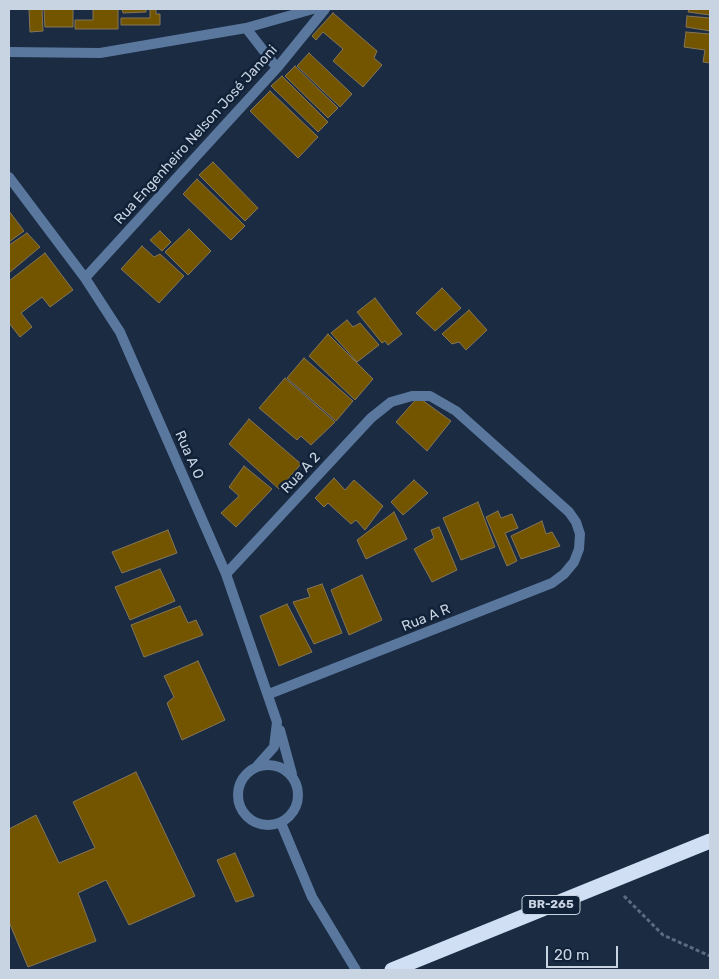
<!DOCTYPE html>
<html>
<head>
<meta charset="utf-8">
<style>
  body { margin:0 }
  #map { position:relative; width:719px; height:979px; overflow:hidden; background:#1a2b42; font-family:Rubik,sans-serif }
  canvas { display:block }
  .frame { position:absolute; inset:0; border:10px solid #c9d4e3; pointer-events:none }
  .scale { position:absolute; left:546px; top:946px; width:72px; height:22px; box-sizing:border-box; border:2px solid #c9d4e3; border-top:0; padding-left:6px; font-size:15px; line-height:18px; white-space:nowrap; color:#c9d4e3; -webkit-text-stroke:4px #112137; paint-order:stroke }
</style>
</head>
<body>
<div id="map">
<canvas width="719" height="979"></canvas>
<div class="frame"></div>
<div class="scale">20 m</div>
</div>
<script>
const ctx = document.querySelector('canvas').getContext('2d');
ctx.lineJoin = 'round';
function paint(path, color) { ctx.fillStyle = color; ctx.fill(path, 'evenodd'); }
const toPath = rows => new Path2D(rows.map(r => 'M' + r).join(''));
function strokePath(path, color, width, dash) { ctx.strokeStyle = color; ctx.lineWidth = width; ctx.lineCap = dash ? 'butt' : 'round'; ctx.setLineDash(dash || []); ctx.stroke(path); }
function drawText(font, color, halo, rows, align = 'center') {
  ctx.font = font + ' Rubik,sans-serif'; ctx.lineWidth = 5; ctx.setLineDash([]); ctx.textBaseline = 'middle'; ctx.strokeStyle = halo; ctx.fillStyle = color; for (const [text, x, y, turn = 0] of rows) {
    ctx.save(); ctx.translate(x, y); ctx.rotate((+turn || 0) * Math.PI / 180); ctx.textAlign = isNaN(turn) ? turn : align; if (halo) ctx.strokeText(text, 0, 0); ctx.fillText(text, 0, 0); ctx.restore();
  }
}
const building = toPath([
  [29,9,42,9,43,31,30,32,29,9],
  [44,9,73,9,73,27,45,27,44,9],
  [93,9,118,9,118,29,75,29,75,20,93,20,93,9],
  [122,9,146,9,146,12,123,13,122,9],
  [150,9,156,9,156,14,160,14,160,25,121,25,121,18,150,18,150,9],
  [689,9,710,9,710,15,688,12,689,9],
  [333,13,377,51,374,58,382,65,363,87,333,61,343,49,323,32,316,40,312,36,333,13],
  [687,16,710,18,710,31,686,27,687,16],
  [686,32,710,34,710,63,703,62,705,50,684,47,686,32],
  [309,53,352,94,340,107,297,66,309,53],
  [295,66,338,108,328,118,285,76,295,66],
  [282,76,328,122,318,132,271,86,282,76],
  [270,91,318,137,298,158,250,111,270,91],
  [213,162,258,208,245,221,199,175,213,162],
  [197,179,245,226,231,240,183,194,197,179],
  [9,211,24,231,9,242,9,211],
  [189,229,211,251,188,275,165,252,189,229],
  [160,231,171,242,162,251,150,240,160,231],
  [27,233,40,247,9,273,9,245,27,233],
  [142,246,154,257,160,254,184,276,159,303,121,269,142,246],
  [45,253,73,290,50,307,42,297,21,313,32,327,20,337,9,323,9,281,45,253],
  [442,288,461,308,435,331,416,313,442,288],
  [375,298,402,334,388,345,385,341,382,343,357,312,375,298],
  [469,310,487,330,466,350,459,342,452,344,442,334,469,310],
  [347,320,353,327,360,323,379,345,357,362,331,333,347,320],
  [328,334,373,379,355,400,309,356,328,334],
  [304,358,353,401,336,421,287,378,304,358],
  [285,378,335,422,311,445,301,436,297,440,259,408,285,378],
  [418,397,451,421,427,451,396,422,418,397],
  [249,419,301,464,279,489,229,444,249,419],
  [244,466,272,489,236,527,221,513,239,496,229,487,244,466],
  [334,478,345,490,354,480,383,506,365,530,356,520,351,524,328,503,324,507,315,498,334,478],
  [414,480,428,493,403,515,391,502,414,480],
  [478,502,495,547,461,560,443,518,478,502],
  [498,511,501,518,512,514,518,528,505,533,517,561,507,566,486,517,498,511],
  [394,512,407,539,366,559,357,540,394,512],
  [542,521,546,534,552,532,560,546,521,559,511,536,542,521],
  [439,527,457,570,432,582,414,549,434,538,431,530,439,527],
  [168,530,177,553,122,573,112,552,168,530],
  [160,569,175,601,130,620,115,587,160,569],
  [362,575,382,620,349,635,331,590,362,575],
  [322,584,342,633,314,644,293,602,310,597,307,589,322,584],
  [287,604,312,652,279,666,260,616,287,604],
  [180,606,188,623,196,620,203,635,144,657,131,625,180,606],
  [198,661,225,720,182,740,167,703,174,697,164,676,198,661],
  [136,772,195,896,129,925,106,880,78,893,96,941,28,967,9,922,9,829,36,815,59,863,95,848,73,802,136,772],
  [235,853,254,896,236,902,217,860,235,853]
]);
const path = toPath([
  [624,896,663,935,710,956]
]);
const street = toPath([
  [246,28,277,68],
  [9,52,100,53,246,28,313,9],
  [9,177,85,278,120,332,226,574,277,722,274,747,257,766],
  [85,278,277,68,325,9],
  [226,574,371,418,391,402,412,396,430,396,456,411,569,512,576,522,580,534,579,549,574,562,564,574,552,583,269,694],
  [280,730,292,774],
  '238 795a30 30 0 1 1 60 0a30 30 0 1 1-60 0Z',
  [281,823,312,897,356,970]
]);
const highway = toPath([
  [392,970,710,841]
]);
const shields = [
  [551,905,58]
];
const shieldNames = [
  ["BR-265",551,905]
];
const streetNames = [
  ["Rua Engenheiro Nelson José Janoni",196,135,-48],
  ["Rua A O",189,455,66],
  ["Rua A 2",301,473,-47],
  ["Rua A R",426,618,-22]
];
paint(building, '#735500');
strokePath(building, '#857657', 1);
strokePath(path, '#5c6b7f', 3, [4, 2.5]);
strokePath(street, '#5a779e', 10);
strokePath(highway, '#d0dff3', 15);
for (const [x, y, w] of shields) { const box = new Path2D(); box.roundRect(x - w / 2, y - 9.5, w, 19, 4); ctx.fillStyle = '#112137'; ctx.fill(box); strokePath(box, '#c9d4e3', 1); }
drawText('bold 12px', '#c9d4e3', null, shieldNames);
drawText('14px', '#c9d4e3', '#112137', streetNames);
</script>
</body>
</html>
